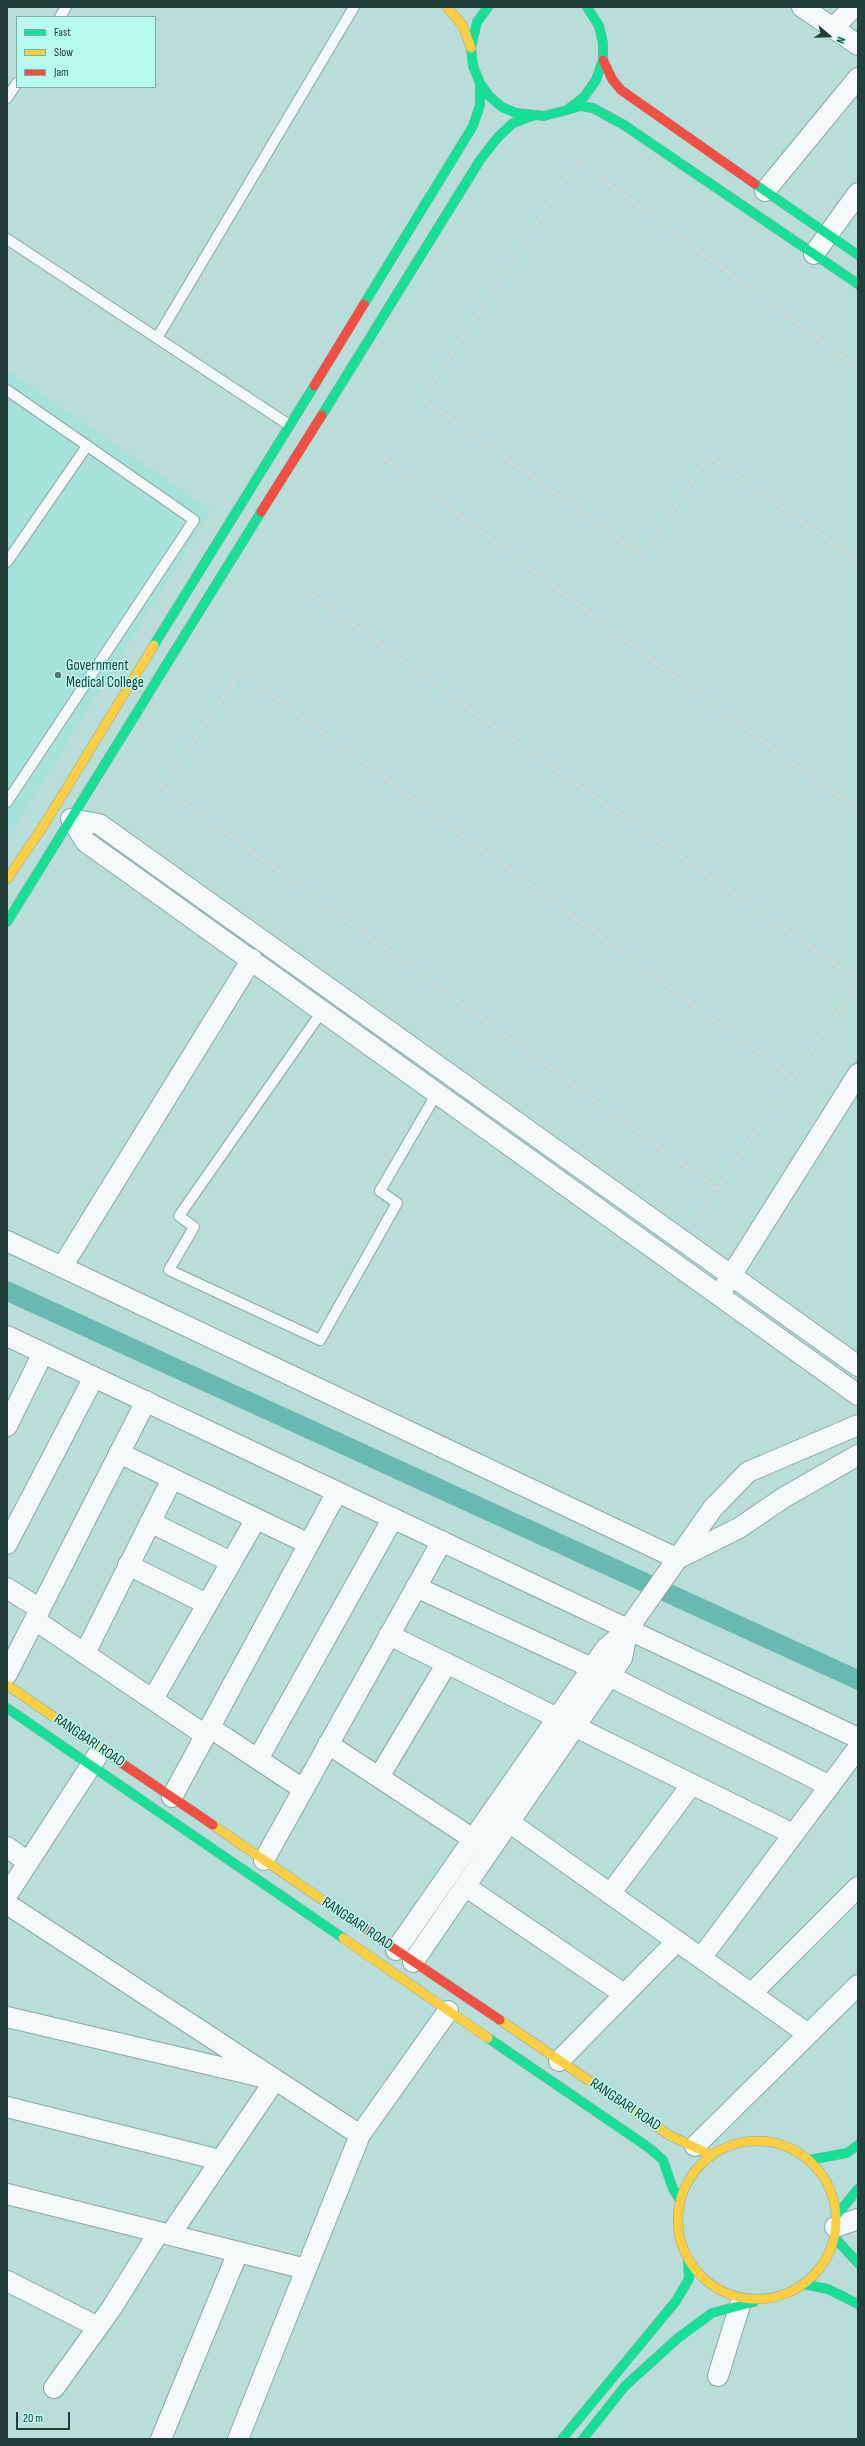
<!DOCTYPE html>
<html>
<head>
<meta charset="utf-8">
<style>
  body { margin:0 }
  #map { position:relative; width:865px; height:2446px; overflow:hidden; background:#b9ddd8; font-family:"Sofia Sans Condensed",sans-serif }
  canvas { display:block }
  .frame { position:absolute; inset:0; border:8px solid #223e39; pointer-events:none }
  .legend { position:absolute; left:16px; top:16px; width:140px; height:72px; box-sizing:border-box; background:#b7faef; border:1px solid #7bafa6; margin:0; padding:5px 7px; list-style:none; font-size:12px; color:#223e39 }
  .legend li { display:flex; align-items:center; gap:8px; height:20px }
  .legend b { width:20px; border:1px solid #7bafa6 }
  .north { position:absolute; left:809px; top:16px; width:40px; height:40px; -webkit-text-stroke:3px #b7faef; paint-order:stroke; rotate:110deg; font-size:11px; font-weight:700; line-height:16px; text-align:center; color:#223e39 }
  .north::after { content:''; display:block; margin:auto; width:14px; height:18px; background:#223e39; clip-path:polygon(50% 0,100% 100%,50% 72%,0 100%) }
  .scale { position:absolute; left:16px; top:2412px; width:54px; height:18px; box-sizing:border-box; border:2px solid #223e39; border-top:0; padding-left:5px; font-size:12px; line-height:14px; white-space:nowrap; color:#223e39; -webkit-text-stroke:3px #b7faef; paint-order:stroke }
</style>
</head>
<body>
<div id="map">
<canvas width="865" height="2446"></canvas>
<div class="frame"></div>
<ul class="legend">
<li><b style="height:5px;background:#16e098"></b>Fast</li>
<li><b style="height:5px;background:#ffcf43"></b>Slow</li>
<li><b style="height:5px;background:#f24e42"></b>Jam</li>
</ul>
<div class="north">N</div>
<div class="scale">20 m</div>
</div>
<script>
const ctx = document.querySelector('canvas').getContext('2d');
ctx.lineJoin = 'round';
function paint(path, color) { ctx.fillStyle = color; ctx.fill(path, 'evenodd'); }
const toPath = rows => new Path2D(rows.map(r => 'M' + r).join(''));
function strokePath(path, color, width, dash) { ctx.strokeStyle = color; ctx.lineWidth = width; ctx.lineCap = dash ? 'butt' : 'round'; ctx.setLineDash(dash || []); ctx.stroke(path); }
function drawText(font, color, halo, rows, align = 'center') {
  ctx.font = font + ' "Sofia Sans Condensed",sans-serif'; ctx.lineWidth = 3; ctx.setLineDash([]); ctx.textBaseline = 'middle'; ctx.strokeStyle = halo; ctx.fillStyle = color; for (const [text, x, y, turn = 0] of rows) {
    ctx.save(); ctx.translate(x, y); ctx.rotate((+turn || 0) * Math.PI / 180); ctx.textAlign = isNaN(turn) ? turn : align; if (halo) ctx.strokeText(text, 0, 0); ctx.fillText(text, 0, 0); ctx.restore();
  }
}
const built = toPath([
  [7,370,211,510,7,840]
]);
const canal = toPath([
  [7,1291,858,1680]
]);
const path = toPath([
  [858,368,577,161,422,399,642,555,709,456,858,561],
  [384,458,603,624,858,811],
  [298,585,470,710,858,980],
  [717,1189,162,787,240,672,793,1078],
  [691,1223,717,1189,858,982]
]);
const lane = toPath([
  [60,17,66,7],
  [7,98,17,83],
  [7,239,289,425],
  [157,338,354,7],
  [7,390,194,520,7,802],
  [7,562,87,446],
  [323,1010,179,1216,194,1227,169,1270,320,1340,397,1203,380,1191,437,1093]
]);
const street = toPath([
  [802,7,858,45],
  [833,28,854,7],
  [765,191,858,78],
  [814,254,858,193],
  [71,819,86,842,858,1395],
  [71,819,99,824,858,1366],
  [7,1241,678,1559],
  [62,1267,252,959],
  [724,1287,858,1074],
  [7,1336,858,1738],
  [7,1426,43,1353],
  [119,1453,309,1544],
  [150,1522,231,1562],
  [7,1544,94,1377],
  [681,1557,739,1528,783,1498,858,1455],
  [128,1565,207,1604],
  [416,1587,592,1668],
  [7,1588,40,1609],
  [35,1620,205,1735],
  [389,1635,793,1834],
  [85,1653,172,1479],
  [7,1674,146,1401],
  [609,1676,830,1786],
  [153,1699,256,1519],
  [209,1727,303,1789],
  [328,1744,484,1846],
  [258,1759,393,1518],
  [379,1777,447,1663],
  [172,1797,337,1492],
  [509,1822,808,2034],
  [7,1847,28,1862],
  [264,1860,442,1541],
  [465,1886,624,1994],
  [610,1894,692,1784],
  [7,1895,99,1753],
  [7,1904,360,2135],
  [396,1950,606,1648,628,1629,713,1508,748,1472,858,1425],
  [701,1958,858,1748],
  [413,1962,622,1658,628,1629],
  [751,1994,858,1887],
  [7,2017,275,2080,170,2235],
  [559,2061,677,1941],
  [7,2107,220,2160],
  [695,2146,858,1985],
  [7,2194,306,2269],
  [835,2227,858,2219],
  [7,2281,98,2327],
  [718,2376,740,2305],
  [54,2388,111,2309,159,2232],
  [161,2439,238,2252],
  [238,2439,360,2135,448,2011]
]);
const fast = toPath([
  [488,7,477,22,471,48,473,66,480,83,489,96,502,107,516,113,544,116,567,110,584,97,596,80,603,60,603,43,599,26,587,7],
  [567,110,580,106,593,108,624,125,858,284],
  [755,184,858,255],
  [364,304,473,126,480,105,480,83],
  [322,415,480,160,498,137,513,123,532,116],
  [154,645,314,386],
  [7,922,261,512],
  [7,1708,343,1938],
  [488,2038,648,2147,663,2160,673,2189,680,2200],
  [809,2160,847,2153,858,2145],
  [836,2216,858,2189],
  [834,2237,858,2263],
  [803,2284,828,2289,858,2304],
  [562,2439,676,2301,689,2279,688,2261],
  [583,2439,625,2386,678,2338,712,2313,754,2302]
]);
const slow = toPath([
  [447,7,463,26,471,48],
  [7,879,44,825,154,645],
  [7,1685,123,1764],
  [213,1825,340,1912],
  [343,1938,488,2038],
  [500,2020,669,2135,711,2155],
  '678 2220a79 79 0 1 1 158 0a79 79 0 1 1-158 0Z'
]);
const jam = toPath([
  [603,60,612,79,621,90,755,184],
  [314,386,364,304],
  [261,512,322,415],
  [123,1764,213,1825],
  [340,1912,500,2020]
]);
const markers = [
  [58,675,4,"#577671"]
];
const poiNames = [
  ["Government",66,666],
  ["Medical College",66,683]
];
const streetNames = [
  ["RANGBARI ROAD",89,1741,34],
  ["RANGBARI ROAD",357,1924,34],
  ["RANGBARI ROAD",625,2105,34]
];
paint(built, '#a7e2da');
strokePath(canal, '#68b9af', 19);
strokePath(lane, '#8ca9a5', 12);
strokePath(street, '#8ca9a5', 22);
strokePath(fast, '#8ca9a5', 10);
strokePath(slow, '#8ca9a5', 10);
strokePath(jam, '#8ca9a5', 10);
strokePath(path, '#cfdbda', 2.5, [4, 2]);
strokePath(lane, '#f4faf9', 10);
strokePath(street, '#f4faf9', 20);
strokePath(fast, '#16e098', 9);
strokePath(slow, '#ffcf43', 9);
strokePath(jam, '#f24e42', 9);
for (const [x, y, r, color] of markers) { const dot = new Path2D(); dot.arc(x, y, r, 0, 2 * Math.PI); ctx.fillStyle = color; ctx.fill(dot); strokePath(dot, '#b7faef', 1.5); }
drawText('15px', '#223e39', '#b7faef', poiNames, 'left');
drawText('15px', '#223e39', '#b7faef', streetNames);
</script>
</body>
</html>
